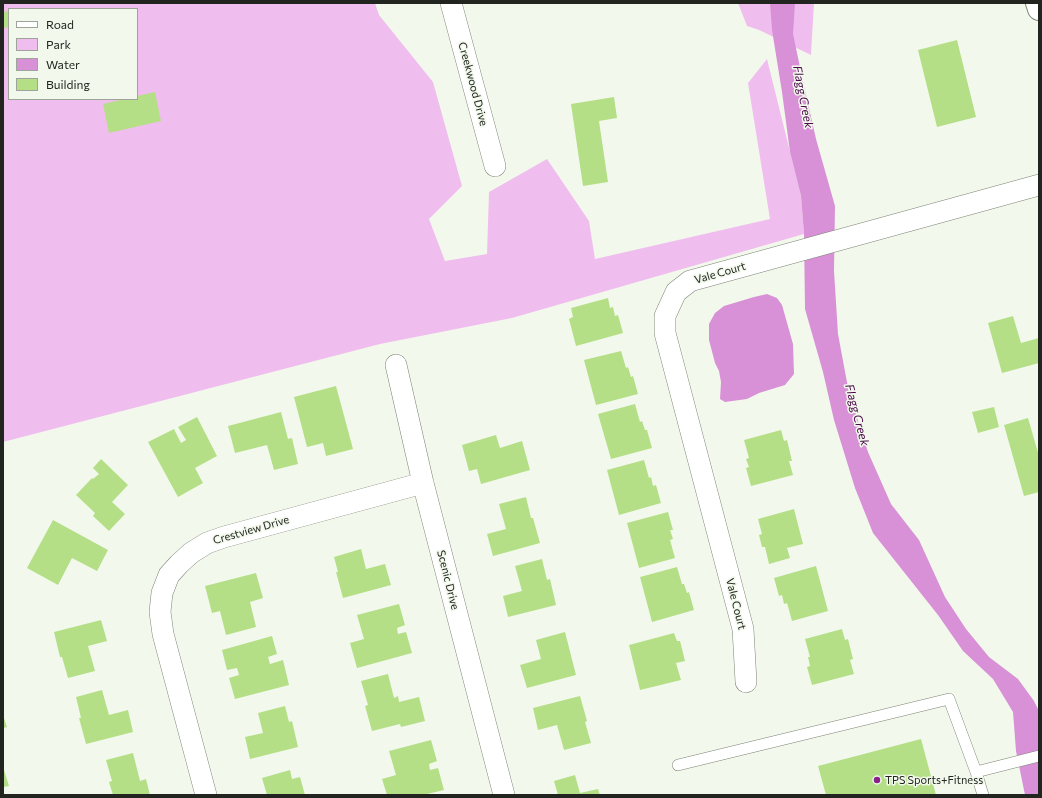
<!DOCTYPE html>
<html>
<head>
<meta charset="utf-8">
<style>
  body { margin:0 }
  #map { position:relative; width:1042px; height:798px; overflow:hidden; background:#f2f9ec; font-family:Commissioner,sans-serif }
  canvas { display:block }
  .frame { position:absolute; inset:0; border:4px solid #21241f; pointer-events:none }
  .legend { position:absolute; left:8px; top:8px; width:130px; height:92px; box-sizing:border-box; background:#f2f9ec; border:1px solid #9ea49a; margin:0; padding:5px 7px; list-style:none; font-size:12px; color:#21241f }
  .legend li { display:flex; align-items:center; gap:8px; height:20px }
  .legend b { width:20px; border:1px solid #9ea49a }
</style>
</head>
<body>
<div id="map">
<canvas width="1042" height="798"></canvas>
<div class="frame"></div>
<ul class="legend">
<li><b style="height:5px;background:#fff"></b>Road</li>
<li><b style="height:11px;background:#f0beee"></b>Park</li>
<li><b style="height:11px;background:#d891d6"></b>Water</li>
<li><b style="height:11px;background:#b4df87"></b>Building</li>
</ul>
</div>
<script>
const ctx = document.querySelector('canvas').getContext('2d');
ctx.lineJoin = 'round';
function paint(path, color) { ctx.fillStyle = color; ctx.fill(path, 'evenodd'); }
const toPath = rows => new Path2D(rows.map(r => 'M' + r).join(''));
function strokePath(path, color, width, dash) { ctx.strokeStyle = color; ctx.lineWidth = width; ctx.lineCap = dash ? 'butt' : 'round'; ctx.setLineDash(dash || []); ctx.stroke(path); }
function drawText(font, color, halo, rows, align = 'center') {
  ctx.font = font + ' Commissioner,sans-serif'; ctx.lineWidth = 3; ctx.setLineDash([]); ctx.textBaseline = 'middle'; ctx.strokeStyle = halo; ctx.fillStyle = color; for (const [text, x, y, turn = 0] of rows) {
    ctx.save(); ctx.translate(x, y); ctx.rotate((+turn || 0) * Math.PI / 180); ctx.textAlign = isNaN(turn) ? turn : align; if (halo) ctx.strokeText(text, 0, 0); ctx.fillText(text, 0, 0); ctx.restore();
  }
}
const green = toPath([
  [3,3,375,3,379,15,433,82,462,186,429,219,445,261,487,254,489,192,547,159,589,221,595,259,770,219,748,83,767,59,801,196,804,234,512,318,380,344,3,442],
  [9,9,137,9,137,99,9,99],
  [738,3,814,3,811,55,759,30,747,26]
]);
const water = toPath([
  [770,3,795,3,793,34,804,86,816,139,835,206,834,271,838,334,849,393,868,452,891,504,919,540,945,597,966,629,989,657,1018,679,1034,701,1039,711,1039,795,1025,795,1016,751,1013,712,993,679,963,651,938,615,873,533,855,488,834,420,823,372,805,309,804,234,801,196,790,152,782,92,772,30],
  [767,294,777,298,782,305,793,344,794,374,785,385,759,393,747,399,725,402,720,399,721,382,719,371,715,363,709,340,709,324,715,313,724,306,754,297]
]);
const building = toPath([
  [9,11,9,27,3,28,3,12],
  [957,40,976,117,937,127,918,50],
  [155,92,161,121,109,133,103,104,124,99,137,99,137,96],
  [614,97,617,118,599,121,608,182,583,186,571,104],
  [608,298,610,308,613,307,615,316,618,315,623,333,576,346,569,319,573,317,571,308],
  [1013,316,1021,343,1039,338,1039,363,1002,373,988,323],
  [621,351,626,368,628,367,631,377,633,376,638,394,596,405,584,360],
  [336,386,353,449,326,456,323,443,307,447,294,397],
  [635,404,640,422,642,421,645,430,647,430,652,448,611,459,598,414],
  [994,407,999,427,978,433,972,412],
  [281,412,288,439,292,438,298,464,274,470,267,445,235,453,228,426],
  [197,417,217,456,195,468,203,483,178,497,148,442,174,429,181,443,186,440,178,427],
  [1028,418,1039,456,1039,492,1024,496,1004,425],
  [781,430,784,441,787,440,792,461,789,461,793,475,751,486,746,468,749,467,746,459,749,458,744,440],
  [496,435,500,448,522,441,530,470,481,484,477,469,469,471,462,445],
  [101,459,128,485,112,502,125,514,109,531,93,516,95,513,76,495,92,478,93,479,99,474,93,468],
  [644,460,649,478,651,477,653,486,656,485,661,503,619,515,607,470],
  [526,497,531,518,533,518,540,543,493,556,487,534,506,529,499,504],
  [794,509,803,544,787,548,790,558,769,564,765,547,762,547,759,535,762,534,758,519],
  [668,512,673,530,670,530,673,539,670,540,675,558,639,568,627,523],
  [53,520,108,550,97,571,72,558,58,585,27,568],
  [361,549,366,569,385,564,391,585,343,598,336,572,338,572,334,557],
  [542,559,547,580,550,579,556,605,508,617,503,596,522,591,515,566],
  [816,566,828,611,792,621,787,603,784,604,782,595,779,596,774,578],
  [677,567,682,584,684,584,687,593,689,592,694,610,652,622,640,577],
  [256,573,263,598,250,602,256,627,226,635,220,611,212,613,205,586],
  [399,604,405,625,397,628,398,634,406,632,412,653,357,668,350,643,364,639,357,615],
  [101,620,107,641,88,646,95,671,68,678,62,657,60,657,54,632],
  [842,629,845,640,848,639,853,659,850,660,854,674,812,685,807,667,810,666,808,657,810,657,805,639],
  [565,632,576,675,527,688,520,665,541,659,536,640],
  [674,633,677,641,680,641,685,661,676,663,681,680,640,690,629,645],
  [272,636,277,654,268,657,270,664,283,660,289,685,235,699,229,678,239,675,237,668,227,670,222,650],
  [388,674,394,698,398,696,399,702,419,697,425,721,401,727,400,724,372,731,365,706,368,705,361,681],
  [102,690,109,715,128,710,133,732,86,744,79,718,81,718,76,697],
  [580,696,587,721,585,722,591,743,564,750,557,725,538,730,533,708],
  [285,706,289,722,292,721,298,747,250,759,245,737,263,733,258,713],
  [3,715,7,727,3,728],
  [921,739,936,795,826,795,818,766],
  [431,740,437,761,429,764,430,770,438,768,444,790,423,795,387,795,382,779,396,775,389,751],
  [133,753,140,781,146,779,150,795,113,795,109,782,112,781,106,760],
  [3,767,9,786,3,787],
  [290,770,292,779,300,777,305,795,267,795,262,778],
  [575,775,580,793,598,789,600,795,558,795,554,781]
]);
const service = toPath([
  [678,765,949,699,976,772,983,795],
  [976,772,1039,756]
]);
const minor = toPath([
  [451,3,495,166],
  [396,365,423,483,504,795],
  [746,682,743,629,665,333,665,316,676,292,690,281,1039,185],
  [206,795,163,634,160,612,162,593,169,575,179,564,191,553,207,543,224,537,423,483]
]);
const tertiary = toPath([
  [1037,3,1039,9]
]);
const markers = [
  [877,780,4,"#882289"]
];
const streetNames = [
  ["Creekwood Drive",473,84,75],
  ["Vale Court",720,273,-16],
  ["Crestview Drive",251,530,-16],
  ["Scenic Drive",448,580,76],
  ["Vale Court",736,604,76]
];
const poiNames = [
  ["TPS Sports+Fitness",885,780]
];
const waterNames = [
  ["Flagg Creek",803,97,79],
  ["Flagg Creek",857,415,75]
];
paint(green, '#f0beee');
paint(water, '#d891d6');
paint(building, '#b4df87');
strokePath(service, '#7d8477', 12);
strokePath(minor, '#7d8477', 22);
strokePath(tertiary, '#7d8477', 24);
strokePath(service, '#fff', 11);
strokePath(minor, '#fff', 21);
strokePath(tertiary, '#fff', 22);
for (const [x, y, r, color] of markers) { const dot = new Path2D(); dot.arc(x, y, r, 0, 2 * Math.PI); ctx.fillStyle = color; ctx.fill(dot); strokePath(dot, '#f2f9ec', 1.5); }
drawText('11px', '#21241f', '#f2f9ec', streetNames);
drawText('11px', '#21241f', '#f2f9ec', poiNames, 'left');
drawText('italic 12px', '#49084a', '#f2f9ec', waterNames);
</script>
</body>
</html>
